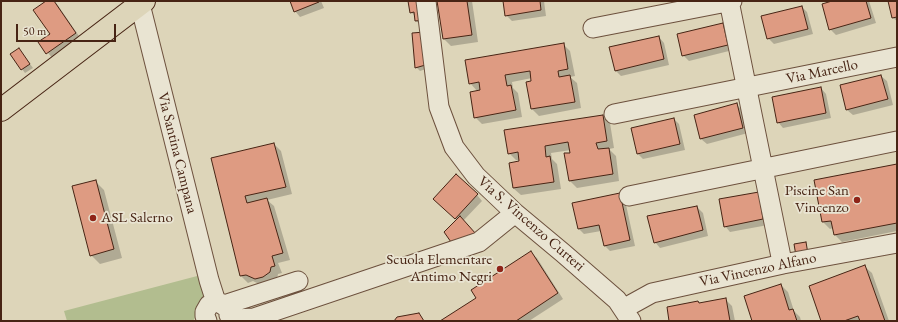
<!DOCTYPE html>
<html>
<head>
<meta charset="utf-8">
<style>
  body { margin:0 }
  #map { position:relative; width:898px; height:322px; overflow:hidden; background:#ddd5b9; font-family:"EB Garamond",serif }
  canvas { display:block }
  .frame { position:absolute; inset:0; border:2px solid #472414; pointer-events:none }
  .scale { position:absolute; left:16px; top:24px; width:100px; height:18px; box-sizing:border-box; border:2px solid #472414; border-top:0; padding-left:5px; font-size:12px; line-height:14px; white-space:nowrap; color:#472414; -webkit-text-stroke:3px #e9e4d2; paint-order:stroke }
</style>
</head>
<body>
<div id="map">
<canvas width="898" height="322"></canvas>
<div class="frame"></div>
<div class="scale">50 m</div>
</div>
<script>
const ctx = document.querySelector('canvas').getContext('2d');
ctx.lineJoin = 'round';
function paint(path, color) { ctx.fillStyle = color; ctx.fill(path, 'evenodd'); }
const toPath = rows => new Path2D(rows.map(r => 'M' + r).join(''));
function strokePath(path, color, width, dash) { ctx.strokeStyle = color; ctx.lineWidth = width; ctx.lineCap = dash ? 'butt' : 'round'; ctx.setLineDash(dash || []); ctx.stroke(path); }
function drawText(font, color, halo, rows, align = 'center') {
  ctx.font = font + ' "EB Garamond",serif'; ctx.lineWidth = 3.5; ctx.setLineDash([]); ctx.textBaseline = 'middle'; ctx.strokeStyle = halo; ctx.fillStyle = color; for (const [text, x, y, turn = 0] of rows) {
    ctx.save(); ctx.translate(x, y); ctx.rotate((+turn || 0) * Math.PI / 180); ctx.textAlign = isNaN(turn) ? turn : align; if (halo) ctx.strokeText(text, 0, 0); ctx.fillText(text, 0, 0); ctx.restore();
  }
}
const green = toPath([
  [201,275,204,289,203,299,199,311,193,321,67,321,64,311]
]);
const shadow = toPath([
  [48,1,54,1,57,4,81,39,53,59,40,43,52,35],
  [291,1,321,1,324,8,300,17,295,11],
  [409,1,426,1,422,26,416,21,415,16,411,12],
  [438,1,472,1,478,42,451,46,444,39],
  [504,1,544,1,546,16,512,21,506,15],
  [835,1,869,1,876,23,836,35,830,29],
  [890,1,897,1,897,21,893,18],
  [802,7,807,12,813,34,774,44,768,38],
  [723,24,728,30,733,50,689,61,683,55],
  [428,37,432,67,420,71,416,67],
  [659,37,664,43,669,65,621,76,615,70],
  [563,44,570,51,575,76,570,77,577,83,581,108,539,116,532,109,532,78,512,82,513,88,518,93,522,117,482,124,475,117,478,92,470,83],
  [19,49,33,68,25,73,22,69],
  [881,76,887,81,893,105,853,115,847,110],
  [821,88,826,94,831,118,783,128,778,122],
  [736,104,742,110,748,133,707,144,701,139],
  [603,116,610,123,614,148,609,149,616,156,619,181,577,188,570,181,571,150,551,153,552,159,557,164,561,189,521,195,513,188,520,162,520,160,516,160,509,153],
  [674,119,679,124,685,150,643,159,638,154],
  [274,144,281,151,292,194,267,200,274,206,290,260,278,263,282,273,278,274,277,279,263,286,253,281,248,283,241,276,212,158],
  [897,165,897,231,842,242,835,235,833,228,830,229,823,222],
  [95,181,104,190,122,258,100,264,91,255],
  [758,193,768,225,730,232,725,226],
  [477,195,482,201,463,221,457,220,434,198],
  [625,200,635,246,610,251,605,246,601,231,584,234,579,229],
  [697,207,703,213,708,236,660,248,655,242],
  [531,253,537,258,563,299,529,321,442,321,478,298],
  [864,266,872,273,889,321,822,321],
  [781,285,788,292,794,311,800,317,801,321,753,321],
  [725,299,732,306,735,321,670,321,698,302,700,304]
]);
const building = toPath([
  [46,1,54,1,76,33,46,54,38,42,50,34,33,10,46,1],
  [290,1,318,1,319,2,294,12,290,1],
  [408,1,422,1,425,20,415,21,414,12,410,13,408,1],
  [437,1,467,1,472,35,443,39,437,1],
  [503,1,540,1,541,10,505,16,503,1],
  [832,1,866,1,871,18,829,30,822,4,832,1],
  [888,1,897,1,897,17,892,18,888,1],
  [802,6,808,29,767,39,761,16,802,6],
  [723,23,728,45,682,56,677,34,723,23],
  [425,32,429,64,415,68,412,33,425,32],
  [659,36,664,59,615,71,609,47,659,36],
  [564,43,568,69,558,71,559,77,570,75,575,102,531,109,526,82,531,81,530,71,505,75,507,86,511,85,516,110,474,118,470,92,480,90,479,82,469,84,465,60,564,43],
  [19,48,30,64,21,70,10,54,19,48],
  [881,75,888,99,846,110,840,85,881,75],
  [821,87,826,113,777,123,772,97,821,87],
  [737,103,743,128,700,139,694,115,737,103],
  [603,115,607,141,596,143,598,149,609,148,613,174,569,181,564,153,570,153,568,142,545,146,546,157,550,156,554,182,513,188,509,163,519,161,518,152,508,154,504,130,603,115],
  [674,118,680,144,637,154,631,128,674,118],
  [274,143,286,187,245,196,247,203,267,198,283,253,272,256,275,266,271,267,270,272,263,277,255,279,246,275,240,276,211,158,274,143],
  [897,164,897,223,834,235,831,221,822,222,814,180,897,164],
  [456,174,478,194,455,219,433,199,456,174],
  [96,180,114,249,90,256,72,186,96,180],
  [759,192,763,219,724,227,719,199,759,192],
  [620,193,630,240,604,246,599,225,578,229,572,203,620,193],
  [697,206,703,230,654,243,647,216,697,206],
  [460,216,476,234,451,242,444,232,460,216],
  [806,242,808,254,796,256,794,244,806,242],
  [531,251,558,293,516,321,440,321,476,298,471,290,531,251],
  [865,265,885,321,860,321,858,316,844,321,821,321,809,286,865,265],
  [781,284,789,310,793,309,797,321,752,321,744,296,781,284],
  [726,298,730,321,669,321,667,307,698,301,699,303,726,298],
  [419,313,424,321,394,321,397,317,419,313]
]);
const minor = toPath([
  [426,1,439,107,454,147,476,176,515,213,563,253,617,300,631,321],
  [729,1,781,257],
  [140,4,209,280,216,302],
  [593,28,732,1],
  [614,114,897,57],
  [629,196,897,141],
  [224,305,298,281],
  [623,309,652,293,783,264,897,243],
  [229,315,236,319,254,318,479,242,515,213],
  [207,321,205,316,205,312,209,305,216,302,220,303,226,307]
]);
const major = toPath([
  [1,110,144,1]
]);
const markers = [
  [857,200,4,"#8f2418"],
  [93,218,4,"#8f2418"],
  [500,269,4,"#8f2418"]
];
const streetNames = [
  ["Via Marcello",822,72,-12],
  ["Via Santina Campana",177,153,76],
  ["Via S. Vincenzo Curteri",531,224,41],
  ["Via Vincenzo Alfano",758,270,-12]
];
const poiNames = [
  ["Piscine San",849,191],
  ["Vincenzo",849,208],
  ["ASL Salerno",101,218,"left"],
  ["Scuola Elementare",492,260],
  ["Antimo Negri",492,277]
];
paint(green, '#b2bd8f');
paint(shadow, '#0003');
paint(building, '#de9b82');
strokePath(building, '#472414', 1);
strokePath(minor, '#6c503d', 21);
strokePath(major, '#472414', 24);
strokePath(minor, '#e9e4d2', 19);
strokePath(major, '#ddd5b9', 22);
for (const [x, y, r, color] of markers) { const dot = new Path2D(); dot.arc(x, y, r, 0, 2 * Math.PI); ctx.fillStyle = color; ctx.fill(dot); strokePath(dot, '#e9e4d2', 1.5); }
drawText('15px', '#472414', '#e9e4d2', streetNames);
drawText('15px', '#472414', '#e9e4d2', poiNames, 'right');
</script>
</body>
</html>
